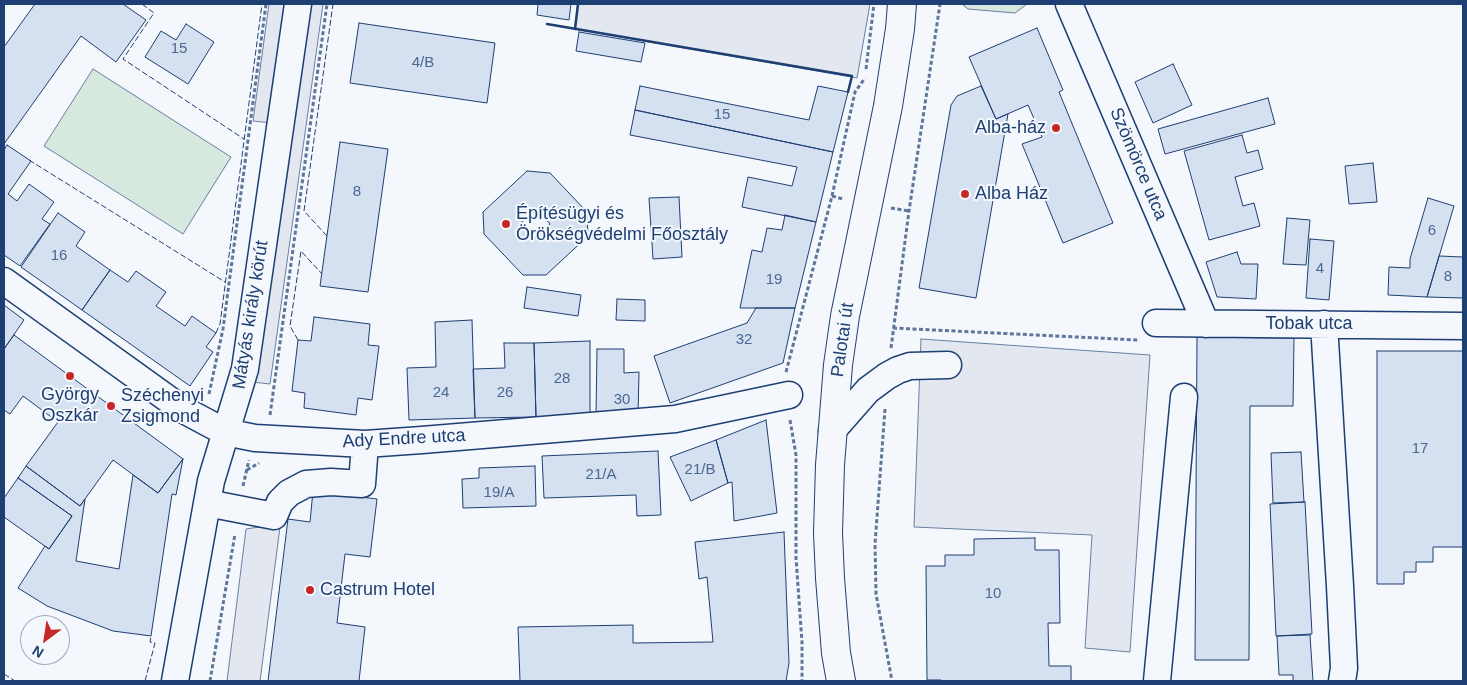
<!DOCTYPE html>
<html>
<head>
<meta charset="utf-8">
<style>
  body { margin:0 }
  #map { position:relative; width:1467px; height:685px; overflow:hidden; background:#f4f7fb; font-family:Arial,sans-serif }
  canvas { display:block }
  .frame { position:absolute; inset:0; border:5px solid #1d3f73; pointer-events:none }
  .north { position:absolute; left:20px; top:615px; width:50px; height:50px; box-sizing:border-box; background:#f4f7fb; border:1px solid #9eadc5; border-radius:50%; rotate:211deg; font-size:14px; font-weight:700; line-height:20px; text-align:center; color:#1d3f73 }
  .north::after { content:''; display:block; margin:auto; width:18px; height:22px; background:#c62828; clip-path:polygon(50% 0,100% 100%,50% 72%,0 100%) }
</style>
</head>
<body>
<div id="map">
<canvas width="1467" height="685"></canvas>
<div class="frame"></div>
<div class="north">N</div>
</div>
<script>
const ctx = document.querySelector('canvas').getContext('2d');
ctx.lineJoin = 'round';
function paint(path, color) { ctx.fillStyle = color; ctx.fill(path, 'evenodd'); }
const toPath = rows => new Path2D(rows.map(r => 'M' + r).join(''));
function strokePath(path, color, width, dash) { ctx.strokeStyle = color; ctx.lineWidth = width; ctx.lineCap = dash ? 'butt' : 'round'; ctx.setLineDash(dash || []); ctx.stroke(path); }
function drawText(font, color, halo, rows, align = 'center') {
  ctx.font = font + ' Arial,sans-serif'; ctx.lineWidth = 4; ctx.setLineDash([]); ctx.textBaseline = 'middle'; ctx.strokeStyle = halo; ctx.fillStyle = color; for (const [text, x, y, turn = 0] of rows) {
    ctx.save(); ctx.translate(x, y); ctx.rotate((+turn || 0) * Math.PI / 180); ctx.textAlign = isNaN(turn) ? turn : align; if (halo) ctx.strokeText(text, 0, 0); ctx.fillText(text, 0, 0); ctx.restore();
  }
}
const green = toPath([
  [962,4,1027,4,1015,13,968,9,962,4],
  [93,69,231,157,183,234,44,146,93,69]
]);
const parking = toPath([
  [269,4,288,4,272,123,253,121,269,4],
  [305,4,323,4,270,384,252,382,305,4],
  [578,4,870,4,857,78,575,29,578,4],
  [921,339,1150,355,1130,652,1085,648,1092,535,914,527,921,339],
  [272,525,280,527,260,681,227,681,246,529,272,525]
]);
const building = toPath([
  [35,4,123,4,146,20,116,62,81,36,4,144,4,47,35,4],
  [538,4,571,4,569,20,537,15,538,4],
  [359,23,495,43,487,103,350,83,359,23],
  [186,24,214,42,188,84,145,57,161,31,176,40,186,24],
  [1037,28,1063,90,1059,92,1113,223,1063,243,1022,144,1042,137,1028,105,996,119,969,57,1037,28],
  [579,32,645,43,641,62,576,51,579,32],
  [1173,64,1192,105,1153,123,1135,82,1173,64],
  [640,86,809,120,818,86,848,92,833,152,635,110,640,86],
  [981,86,996,119,1008,114,976,298,919,288,951,105,957,96,981,86],
  [1268,98,1275,124,1165,154,1158,129,1268,98],
  [635,110,833,152,816,222,742,207,748,177,792,186,797,167,630,135,635,110],
  [1242,135,1247,153,1258,150,1263,169,1235,177,1243,206,1254,203,1260,226,1209,240,1184,151,1242,135],
  [340,142,388,149,368,292,320,286,340,142],
  [7,145,31,161,8,194,17,201,29,184,54,202,42,219,50,224,20,266,4,255,4,150,7,145],
  [1373,163,1377,202,1349,204,1345,166,1373,163],
  [527,171,550,173,587,212,588,236,546,275,523,275,484,234,483,212,527,171],
  [537,209,550,224,535,238,521,223,537,209],
  [679,197,682,257,653,259,649,198,679,197],
  [1428,198,1454,206,1427,297,1388,295,1389,267,1410,268,1410,259,1428,198],
  [58,213,85,232,76,246,110,270,82,310,21,267,58,213],
  [785,215,816,222,795,308,740,308,752,250,762,252,767,228,782,230,785,215],
  [1287,218,1310,220,1306,265,1283,264,1287,218],
  [1310,239,1334,241,1329,300,1306,298,1310,239],
  [1237,252,1241,264,1258,264,1256,299,1217,297,1206,262,1237,252],
  [1439,256,1463,257,1463,298,1427,297,1439,256],
  [110,270,128,282,136,271,166,292,156,306,185,326,192,316,216,333,206,347,213,352,190,386,82,310,110,270],
  [527,287,581,295,578,316,524,308,527,287],
  [617,299,645,300,645,321,616,320,617,299],
  [4,305,24,320,4,349,4,305],
  [756,308,795,308,783,363,670,403,654,356,747,323,756,308],
  [314,317,370,324,368,345,379,346,372,400,358,398,356,415,304,408,305,393,292,391,298,340,311,341,314,317],
  [472,320,475,418,409,420,407,368,436,367,435,322,472,320],
  [14,335,183,459,158,493,113,460,80,506,26,466,58,422,23,396,10,414,4,410,4,349,14,335],
  [1197,337,1294,338,1293,406,1250,406,1249,660,1195,660,1197,337],
  [590,341,590,416,536,417,534,343,590,341],
  [504,343,534,343,536,417,475,418,473,369,505,368,504,343],
  [597,349,624,349,624,373,639,372,638,415,596,416,597,349],
  [1377,351,1463,351,1463,547,1433,547,1433,562,1416,562,1416,572,1404,572,1404,584,1377,584,1377,351],
  [766,420,777,513,734,521,732,482,728,483,716,440,766,420],
  [716,440,728,483,691,501,670,457,716,440],
  [658,451,661,515,637,516,636,495,544,498,542,456,658,451],
  [1301,452,1304,502,1273,503,1271,453,1301,452],
  [183,459,176,495,172,494,151,636,113,631,47,606,18,588,45,546,49,549,72,516,18,478,26,466,80,506,85,499,76,561,119,569,133,475,158,493,183,459],
  [535,466,536,506,463,508,462,479,479,478,479,468,535,466],
  [18,478,72,516,49,549,4,517,4,498,18,478],
  [313,491,377,499,370,557,345,554,337,623,365,627,359,681,268,681,288,519,310,522,313,491],
  [1305,502,1312,634,1276,636,1270,504,1305,502],
  [784,532,789,663,786,681,520,681,518,627,633,625,633,643,713,642,707,577,699,579,695,542,784,532],
  [1035,538,1035,550,1059,550,1060,623,1048,623,1049,666,1071,666,1071,681,941,681,941,680,927,680,926,566,945,566,945,555,974,555,974,539,1035,538],
  [1310,635,1313,681,1293,681,1293,675,1279,675,1277,636,1310,635]
]);
const path = toPath([
  [866,69,874,4],
  [832,196,843,199],
  [891,208,909,211],
  [893,328,1138,340],
  [891,348,909,211,940,4],
  [786,372,832,196,855,92,865,78],
  [209,394,223,329,266,4],
  [885,409,875,544,876,594,892,681],
  [270,415,327,4],
  [790,420,796,455,796,558,802,642,802,681],
  [247,470,259,463],
  [243,486,249,460],
  [210,681,235,534]
]);
const minor = toPath([
  [1069,4,1206,324],
  [4,281,182,409,225,432,255,438,365,444,422,440,675,419,789,395],
  [1156,323,1463,326],
  [1324,324,1340,586,1344,668,1342,681],
  [832,431,868,390,887,376,898,370,910,366,948,365],
  [207,503,274,516,280,502,289,493,306,484,331,482,362,484,365,444],
  [175,681,211,481,245,369,298,4],
  [1157,681,1184,397]
]);
const major = toPath([
  [841,681,836,653,830,578,828,533,830,465,838,365,845,316,888,106,900,29,902,4]
]);
const fence = toPath([
  [142,4,154,13,123,59,244,139],
  [29,160,225,282],
  [327,236,304,211,333,4],
  [216,333,220,324,262,4],
  [298,340,290,326,301,251,322,274],
  [4,674,15,681],
  [145,681,155,643,150,642,151,636]
]);
const wall = toPath([
  [547,24,852,76,848,92],
  [575,29,578,4]
]);
const markers = [
  [1056,128,5,"#c62828"],
  [965,194,5,"#c62828"],
  [506,224,5,"#c62828"],
  [70,376,5,"#c62828"],
  [111,406,5,"#c62828"],
  [310,590,5,"#c62828"]
];
const numberNames = [
  ["15",179,49],
  ["4/B",423,63],
  ["15",722,115],
  ["8",357,192],
  ["6",1432,231],
  ["16",59,256],
  ["4",1320,269],
  ["8",1448,277],
  ["19",774,280],
  ["32",744,340],
  ["28",562,379],
  ["24",441,393],
  ["26",505,393],
  ["30",622,400],
  ["17",1420,449],
  ["21/B",700,470],
  ["21/A",601,475],
  ["19/A",499,493],
  ["10",993,594]
];
const poiNames = [
  ["Alba-ház",1046,128,"right"],
  ["Alba Ház",975,194],
  ["Építésügyi és",516,214],
  ["Örökségvédelmi Főosztály",516,235],
  ["György",70,395,"center"],
  ["Oszkár",70,416,"center"],
  ["Széchenyi",121,396],
  ["Zsigmond",121,417],
  ["Castrum Hotel",320,590]
];
const streetNames = [
  ["Szömörce utca",1138,164,67],
  ["Mátyás király körút",251,315,-81],
  ["Tobak utca",1309,324],
  ["Palotai út",843,340,-82],
  ["Ady Endre utca",404,439,-3]
];
paint(green, '#d7e8df');
strokePath(green, '#687fa3', 1);
paint(parking, '#e3e8f0');
strokePath(parking, '#687fa3', 1);
paint(building, '#d5e0f0');
strokePath(building, '#1d3f73', 1);
strokePath(minor, '#1d3f73', 29);
strokePath(major, '#1d3f73', 30);
strokePath(path, '#5e769c', 3, [4, 2.5]);
strokePath(minor, '#f4f7fb', 26);
strokePath(major, '#f4f7fb', 28);
strokePath(fence, '#1d3f73', 1, [6, 2.5]);
strokePath(wall, '#1d3f73', 2.5);
for (const [x, y, r, color] of markers) { const dot = new Path2D(); dot.arc(x, y, r, 0, 2 * Math.PI); ctx.fillStyle = color; ctx.fill(dot); strokePath(dot, '#f4f7fb', 2); }
drawText('15px', '#4b6792', null, numberNames);
drawText('18px', '#1d3f73', '#f4f7fb', poiNames, 'left');
drawText('18px', '#1d3f73', '#f4f7fb', streetNames);
</script>
</body>
</html>
